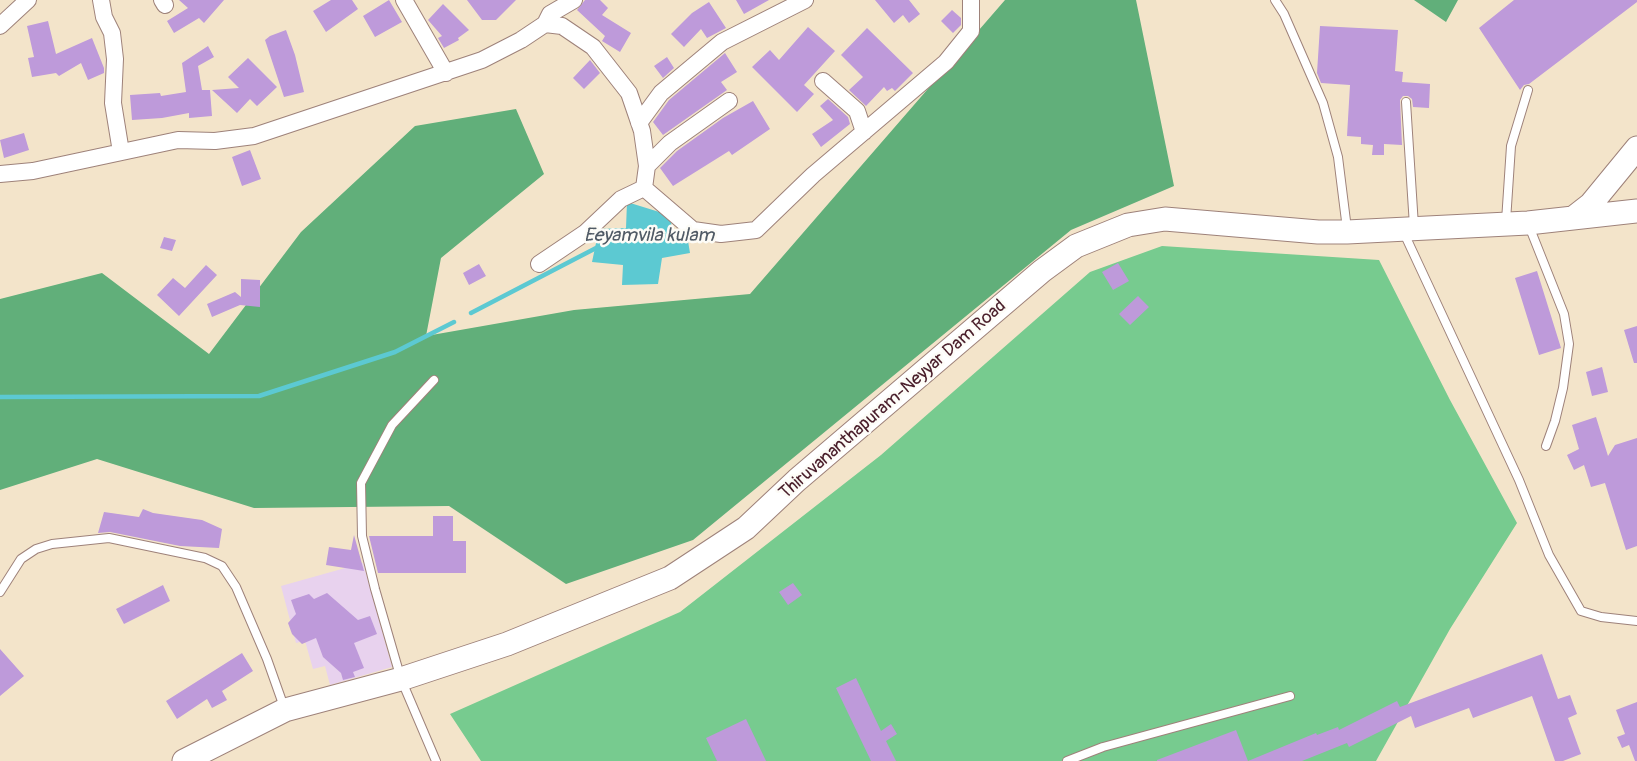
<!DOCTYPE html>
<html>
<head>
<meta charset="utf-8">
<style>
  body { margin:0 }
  canvas { display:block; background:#f3e4ca }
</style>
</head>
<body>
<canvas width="1637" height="761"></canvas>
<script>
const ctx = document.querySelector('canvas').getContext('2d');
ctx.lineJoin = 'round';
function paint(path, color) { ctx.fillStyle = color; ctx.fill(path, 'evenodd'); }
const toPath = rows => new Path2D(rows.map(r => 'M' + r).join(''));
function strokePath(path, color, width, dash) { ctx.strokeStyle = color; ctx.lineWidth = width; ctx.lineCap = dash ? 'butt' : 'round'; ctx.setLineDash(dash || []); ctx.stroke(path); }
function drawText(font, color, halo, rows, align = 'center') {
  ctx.font = font + ' Pangolin,sans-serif'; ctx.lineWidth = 5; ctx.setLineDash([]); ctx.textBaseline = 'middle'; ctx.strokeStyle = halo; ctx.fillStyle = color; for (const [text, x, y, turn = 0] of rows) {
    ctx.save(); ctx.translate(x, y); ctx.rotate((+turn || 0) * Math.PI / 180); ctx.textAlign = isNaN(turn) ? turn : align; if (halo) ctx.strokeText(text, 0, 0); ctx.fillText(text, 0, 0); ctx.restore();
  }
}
const built = toPath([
  [363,563,392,667,330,685,325,666,313,669,305,641,296,643,281,586]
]);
const green = toPath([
  [1162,246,1379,260,1450,400,1517,523,1450,629,1376,761,481,761,450,714,680,612,881,455,1090,272]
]);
const forest = toPath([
  [1005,0,1136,0,1174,186,1071,230,693,540,566,584,449,506,254,508,97,459,0,490,0,299,102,273,209,354,301,232,415,126,516,109,544,174,441,258,426,336,574,310,750,294],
  [1414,0,1458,0,1446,22]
]);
const water = toPath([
  [627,202,669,215,673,230,686,229,690,253,662,258,658,284,622,285,623,265,592,262,599,229,626,228]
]);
const stream = toPath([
  [471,313,598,247],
  [0,397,259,396,395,352,454,322]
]);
const building = toPath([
  [179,0,224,0,204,23,199,18,174,33,167,21,188,8],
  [331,0,352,0,358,9,326,32,313,11],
  [389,0,402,22,375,37,363,16],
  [467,0,516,0,496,20,482,20],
  [585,0,600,0,608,8,602,15,631,33,620,52,602,41,605,36,577,10],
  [736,0,769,0,744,14],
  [875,0,909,0,920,14,909,23,903,15,894,23],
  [1514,0,1637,0,1637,2,1529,84,1524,85,1520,90,1479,28],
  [709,2,726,28,707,38,701,29,684,47,671,34,692,13],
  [443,4,469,30,458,38,459,40,444,48,438,38,442,36,428,20],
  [952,10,961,18,961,25,953,33,941,21],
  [48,21,56,54,92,38,104,68,104,73,88,80,81,63,59,76,56,73,32,77,28,58,34,57,27,26],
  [1320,26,1398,30,1395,71,1403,72,1402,82,1430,84,1429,108,1413,107,1412,99,1408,96,1403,96,1400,100,1402,145,1384,144,1384,155,1372,155,1373,145,1361,144,1361,137,1347,136,1350,85,1321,83,1317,73],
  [808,27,835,51,804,85,814,94,797,112,752,67,770,50,779,60],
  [867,28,913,73,895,91,892,88,887,91,884,87,866,106,849,90,863,77,841,55],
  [286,30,295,55,304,92,284,97,265,40,270,36],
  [208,46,214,57,198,66,202,90,210,90,212,116,189,118,189,113,162,118,132,120,130,95,160,93,161,96,186,92,182,63],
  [725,53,737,72,721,82,727,90,663,135,653,122,669,100],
  [667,57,674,68,663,78,654,66],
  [248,58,277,87,257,106,250,99,237,113,212,90,239,88,228,77],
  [590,60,600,73,584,89,573,78],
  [828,99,848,117,850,124,821,147,812,134,833,120,820,106],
  [753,101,770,129,732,155,729,151,673,186,660,168,677,151,723,118],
  [24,133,29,150,4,158,0,140],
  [250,150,261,179,242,186,232,157],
  [164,237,176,240,172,251,160,248],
  [1118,263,1129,281,1113,290,1102,272],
  [479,264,486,276,469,285,463,273],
  [206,265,217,275,179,316,157,295,173,278,185,288],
  [1537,271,1561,348,1539,355,1515,278],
  [241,279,260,280,260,307,240,305,212,317,207,304,235,292,241,297],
  [1138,296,1149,307,1130,325,1119,314],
  [1637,326,1637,363,1634,363,1624,330],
  [1602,367,1608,392,1592,396,1586,372],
  [1596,417,1608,456,1615,445,1637,438,1637,546,1626,550,1605,483,1591,487,1584,465,1574,470,1567,455,1579,449,1572,425],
  [143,509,153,513,202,520,222,529,219,548,180,546,110,532,98,533,104,512,139,517],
  [433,516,453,516,453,541,466,541,466,573,378,573,369,536,433,536],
  [354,535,364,571,326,565,329,547,351,550],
  [793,583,802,595,788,605,779,592],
  [163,585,170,601,124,624,116,609],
  [327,593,358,620,370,616,377,634,354,643,364,668,353,672,355,677,343,680,341,673,323,657,316,638,302,644,292,634,288,623,296,614,291,600,309,594,314,599],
  [0,649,24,676,0,696],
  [242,653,253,671,222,691,227,700,212,708,207,699,177,719,166,701],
  [1542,654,1558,699,1570,695,1577,714,1568,718,1581,754,1563,761,1555,761,1532,696,1473,718,1469,708,1415,728,1411,716,1349,747,1347,743,1302,761,1248,761,1316,733,1317,735,1338,727,1339,730,1397,701,1400,707],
  [856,678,881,731,891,724,897,734,886,741,896,761,871,761,836,688],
  [1637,702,1637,761,1635,761,1629,745,1622,748,1617,737,1625,734,1616,710],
  [746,719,766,761,717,761,706,738],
  [1236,730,1248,761,1157,761,1157,760]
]);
const service = toPath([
  [1275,0,1284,14,1323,103,1338,157,1347,229],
  [1406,102,1414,226],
  [1506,221,1511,146,1528,90],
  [1529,226,1564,314,1569,344,1563,388,1555,421,1546,446],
  [1403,231,1519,480,1549,555,1581,611,1601,617,1637,621],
  [434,380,392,425,361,483,362,536,375,589,401,679,436,761],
  [0,592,21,559,36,549,52,544,109,538,205,558,222,566,236,587,267,659,284,707],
  [1067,761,1103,747,1290,696]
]);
const minor = toPath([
  [101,0,104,17,112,33,115,59,113,103,121,152],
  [162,0,165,5],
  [404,0,446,73],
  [545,24,550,14,574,0],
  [0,26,28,0],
  [823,81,857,111,864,132],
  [639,123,661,93,722,42,805,0],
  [647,166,670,143,729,101],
  [0,174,33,171,178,140,215,141,254,136,482,60,521,40,545,24,562,26,593,47,629,93,642,131,647,166,644,188,693,230,721,234,756,230,813,175,946,62,971,31,971,0],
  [539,264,585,233,621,199,644,188]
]);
const secondary = toPath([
  [1573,218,1591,204,1637,148],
  [184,761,285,710,401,679,507,644,670,578,746,528,797,480,1042,271,1076,246,1128,225,1165,219,1318,232,1347,232,1528,223,1637,211]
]);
const streetNames = [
  ["Thiruvananthapuram-Neyyar Dam Road",893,400,-41]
];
const waterNames = [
  ["Eeyamvila kulam",649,236]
];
paint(built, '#e8d2ee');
paint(green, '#77cb8f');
paint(forest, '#61af7a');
paint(water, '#5cc9d2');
strokePath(stream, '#5cc9d2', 4.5);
paint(building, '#be9ada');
strokePath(service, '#9e827a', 10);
strokePath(minor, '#9e827a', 18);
strokePath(secondary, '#9e827a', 25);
strokePath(service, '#fff', 8);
strokePath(minor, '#fff', 16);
strokePath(secondary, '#fff', 23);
drawText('18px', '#4a1f2b', '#fdfcf7', streetNames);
drawText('italic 19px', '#505a65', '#fdfcf7', waterNames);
</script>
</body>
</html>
